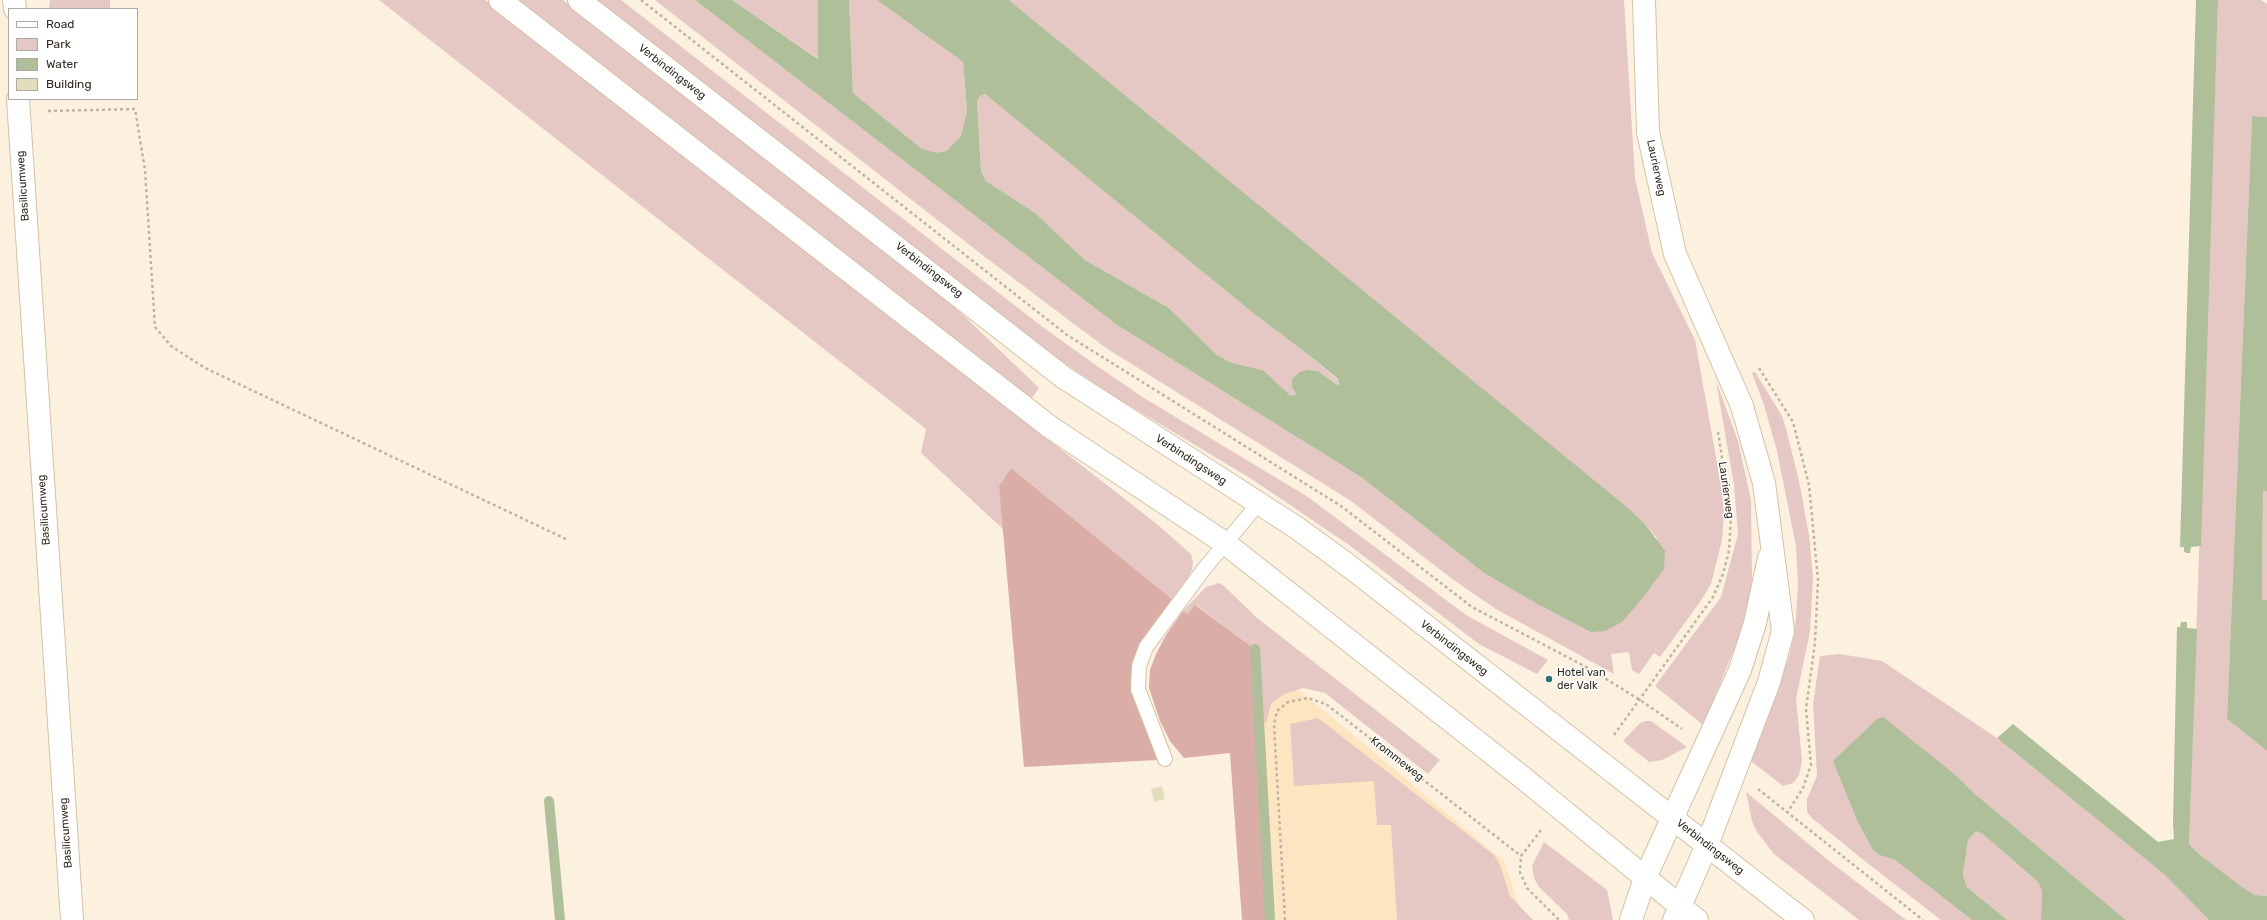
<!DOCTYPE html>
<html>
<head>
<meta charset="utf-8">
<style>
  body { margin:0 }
  #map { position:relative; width:2267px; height:920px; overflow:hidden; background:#fcf1df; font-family:Rubik,sans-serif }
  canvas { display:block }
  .legend { position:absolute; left:8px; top:8px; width:130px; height:92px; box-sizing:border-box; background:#fff; border:1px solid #ada9a5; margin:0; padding:5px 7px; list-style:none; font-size:12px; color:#31291e }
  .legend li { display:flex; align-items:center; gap:8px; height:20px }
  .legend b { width:20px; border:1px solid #ada9a5 }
</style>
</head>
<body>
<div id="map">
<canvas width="2267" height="920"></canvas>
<ul class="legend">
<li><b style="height:5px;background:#fff"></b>Road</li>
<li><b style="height:11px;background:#e5c7c3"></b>Park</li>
<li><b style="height:11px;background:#aebf9a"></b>Water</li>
<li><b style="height:11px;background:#e2debd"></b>Building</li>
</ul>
</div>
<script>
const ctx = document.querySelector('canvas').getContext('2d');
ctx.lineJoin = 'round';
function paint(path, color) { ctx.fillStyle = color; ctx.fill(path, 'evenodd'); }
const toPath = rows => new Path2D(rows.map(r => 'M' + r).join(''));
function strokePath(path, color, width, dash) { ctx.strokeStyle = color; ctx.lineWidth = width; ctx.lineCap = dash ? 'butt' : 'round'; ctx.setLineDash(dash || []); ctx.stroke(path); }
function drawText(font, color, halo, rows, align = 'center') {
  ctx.font = font + ' Rubik,sans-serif'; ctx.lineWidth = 3; ctx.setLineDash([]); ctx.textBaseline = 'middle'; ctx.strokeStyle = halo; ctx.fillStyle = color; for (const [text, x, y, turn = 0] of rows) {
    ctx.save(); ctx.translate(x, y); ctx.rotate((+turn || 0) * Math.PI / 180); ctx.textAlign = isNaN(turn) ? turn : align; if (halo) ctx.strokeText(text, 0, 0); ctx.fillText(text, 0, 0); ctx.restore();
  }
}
const built = toPath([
  [1247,646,1505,862,1523,920,1259,920]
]);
const green = toPath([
  [50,0,110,0,110,9,49,9],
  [379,0,485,0,1158,525,1191,554,1193,562,1192,570,1185,583,1172,599,1011,468,999,486,1004,530,921,453,926,429],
  [518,0,563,0,939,292,1039,388,1031,399],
  [596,0,621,0,1044,328,1097,366,1144,398,1308,497,1466,615,1548,660,1537,674,1479,644,1349,545,1302,513,1250,478,1110,394,1045,350],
  [655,0,695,0,1117,325,1361,477,1484,573,1537,604,1592,632,1657,538,1645,524,1009,0,1624,0,1635,178,1652,253,1695,340,1722,491,1724,513,1722,540,1711,584,1700,602,1660,657,1654,653,1639,674,1632,670,1629,652,1611,654,1614,674,1496,609,1455,581,1351,501,1106,348,985,257],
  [732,0,818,0,819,59],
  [849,0,877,0,963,62,967,110,961,136,946,151,937,154,922,149,853,93],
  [2218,0,2261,0,2267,4,2267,117,2252,116,2227,719,2267,751,2267,896,2255,895,2242,887,2199,854,2189,844],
  [985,94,1253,313,1310,356,1338,380,1339,384,1337,385,1318,371,1307,370,1297,396,1291,396,1263,370,1232,363,1217,355,1169,308,1085,260,1035,213,986,181,981,171,977,101,980,96],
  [1755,372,1782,416,1786,429,1799,481,1809,535,1813,577,1810,631,1796,699,1802,761,1799,775,1793,783,1783,786,1751,761,1790,654,1796,619,1798,583,1796,546,1777,451,1764,405,1752,373],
  [1716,381,1738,441,1751,500,1752,582,1742,630,1703,725,1655,686,1721,597,1738,534,1734,485],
  [2263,488,2267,492,2267,600,2262,600],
  [1219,583,1224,586,1257,618,1440,760,1428,774,1325,693,1303,688,1284,694,1271,704,1266,723,1259,720,1255,649,1196,605,1188,614,1183,611,1206,587],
  [1840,654,1882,661,1997,738,2165,875,2209,920,2126,920,1974,793,1958,777,1873,850,1879,855,1895,860,1972,920,1941,920,1861,858,1813,819,1807,812,1807,799,1817,776,1813,704,1820,656],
  [1318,718,1494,855,1500,865,1510,896,1533,920,1397,920,1391,825,1377,825,1374,781,1294,786,1290,724],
  [1645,721,1651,721,1687,747,1662,760,1649,762,1623,741,1640,723],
  [1746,792,1828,860,1906,920,1859,920,1774,854,1757,832,1752,821],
  [1976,831,1984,835,2038,882,2042,891,2041,920,2007,920,1967,887,1963,875,1968,840],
  [1544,842,1607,890,1613,920,1569,920,1567,914,1539,887,1534,878,1532,866]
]);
const forest = toPath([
  [1011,468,1172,599,1143,641,1133,689,1138,708,1158,760,1024,767,999,486],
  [1195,605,1255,649,1270,920,1242,920,1230,753,1184,758,1170,741,1160,721,1149,688,1150,670,1156,654,1166,635,1183,611,1188,614]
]);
const water = toPath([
  [695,0,732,0,818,59,818,0,849,0,853,93,922,149,937,153,946,151,961,136,967,110,963,62,877,0,1009,0,1629,509,1645,524,1665,551,1664,569,1645,595,1622,622,1605,631,1591,632,1537,604,1484,573,1361,477,1117,325],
  [985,94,1253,313,1310,356,1338,379,1339,384,1337,385,1318,371,1307,370,1300,372,1292,379,1292,387,1297,395,1291,396,1263,370,1232,363,1217,355,1169,308,1085,260,1035,213,986,181,981,171,977,101,980,96],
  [2196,0,2218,0,2201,546,2191,547,2190,553,2187,553,2184,552,2184,547,2180,547],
  [2252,116,2267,117,2267,492,2263,489,2262,600,2267,600,2267,751,2227,719],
  [2181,622,2187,622,2187,628,2197,629,2189,844,2199,854,2242,887,2255,895,2267,896,2267,920,2209,920,2165,875,1997,738,2013,724,2158,842,2174,839,2173,824,2177,627,2180,627],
  [1883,717,1958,777,1974,793,2126,920,2041,920,2042,891,2038,882,1984,835,1976,831,1968,840,1963,875,1967,887,2007,920,1972,920,1895,860,1879,855,1873,850,1857,820,1833,761,1877,719]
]);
const stream = toPath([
  [1255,649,1270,920],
  [549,801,560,920]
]);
const building = toPath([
  [1162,786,1165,799,1154,802,1151,789]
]);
const path = toPath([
  [641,0,1067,335,1341,506,1472,607,1590,669,1640,700,1682,729],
  [48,111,135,109,145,170,155,327,171,346,205,368,568,540],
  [1759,368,1793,422,1809,485,1818,580,1815,643,1806,709,1811,765,1803,788,1787,813],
  [1614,735,1713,597,1723,574,1729,551,1731,517,1718,432],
  [1758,789,1923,920],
  [1541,830,1521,856,1520,872,1527,888,1559,920],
  [1285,920,1274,724,1277,711,1288,702,1308,698,1326,704,1521,856]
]);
const service = toPath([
  [1165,759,1138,689,1139,666,1146,647,1204,569,1258,504]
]);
const minor = toPath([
  [14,0,15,9],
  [1644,0,1648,132,1675,254,1742,406,1764,483,1783,631,1769,682,1707,845,1674,920],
  [18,99,72,920],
  [1631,920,1645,878,1740,670,1755,623,1769,558]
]);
const tertiary = toPath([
  [500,0,1050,427,1225,543,1522,777,1697,920],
  [579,0,1063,377,1297,528,1349,566,1803,920]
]);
const markers = [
  [1549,679,4,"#297379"]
];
const streetNames = [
  ["Verbindingsweg",672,72,38],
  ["Laurierweg",1656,168,78],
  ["Basilicumweg",23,186,-94],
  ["Verbindingsweg",929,270,38],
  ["Verbindingsweg",1191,460,33],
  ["Laurierweg",1726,490,82],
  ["Basilicumweg",44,510,-94],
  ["Verbindingsweg",1454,648,38],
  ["Krommeweg",1397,759,38],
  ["Basilicumweg",66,833,-94],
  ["Verbindingsweg",1710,847,38]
];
const poiNames = [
  ["Hotel van",1557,673],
  ["der Valk",1557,686]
];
paint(built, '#fee5c1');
paint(green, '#e5c7c3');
paint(forest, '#daada7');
paint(water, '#aebf9a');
strokePath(stream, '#aebf9a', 10);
paint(building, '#e2debd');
strokePath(service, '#d5c1a5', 16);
strokePath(minor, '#d5c1a5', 24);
strokePath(tertiary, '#d5c1a5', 24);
strokePath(path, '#beb4a4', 2.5, [3, 3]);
strokePath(service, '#fff', 14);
strokePath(minor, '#fff', 22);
strokePath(tertiary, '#fff', 22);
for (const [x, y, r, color] of markers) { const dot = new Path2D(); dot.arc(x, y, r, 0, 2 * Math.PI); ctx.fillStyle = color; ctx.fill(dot); strokePath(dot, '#fff', 1.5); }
drawText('11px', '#31291e', '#fff', streetNames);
drawText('11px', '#31291e', '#fff', poiNames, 'left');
</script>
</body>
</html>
